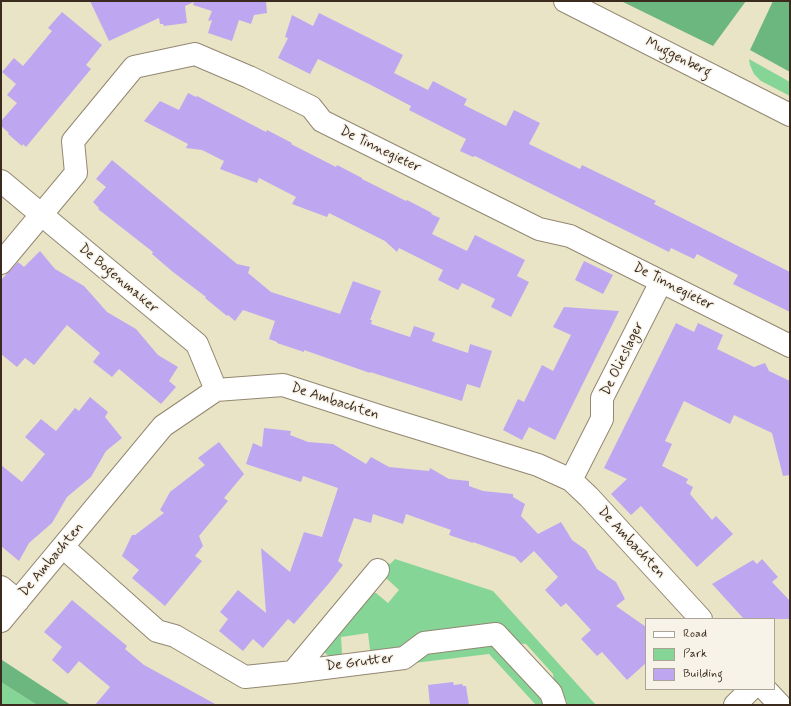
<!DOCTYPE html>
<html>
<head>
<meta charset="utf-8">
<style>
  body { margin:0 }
  #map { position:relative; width:791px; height:706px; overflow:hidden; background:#eae4c6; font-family:Mynerve,sans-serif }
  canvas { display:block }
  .frame { position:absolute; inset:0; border:2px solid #3b2a1e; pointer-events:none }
  .legend { position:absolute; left:645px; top:618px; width:130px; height:72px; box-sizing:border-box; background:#f7f3e8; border:1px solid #aca397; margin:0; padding:5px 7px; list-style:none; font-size:12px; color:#3b2a1e }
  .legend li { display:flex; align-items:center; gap:8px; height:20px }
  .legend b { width:20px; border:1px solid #aca397 }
</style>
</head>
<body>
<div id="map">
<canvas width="791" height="706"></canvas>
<div class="frame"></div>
<ul class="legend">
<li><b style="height:5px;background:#fff"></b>Road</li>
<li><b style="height:11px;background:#85d596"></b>Park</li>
<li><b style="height:11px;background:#bfa6f0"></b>Building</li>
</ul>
</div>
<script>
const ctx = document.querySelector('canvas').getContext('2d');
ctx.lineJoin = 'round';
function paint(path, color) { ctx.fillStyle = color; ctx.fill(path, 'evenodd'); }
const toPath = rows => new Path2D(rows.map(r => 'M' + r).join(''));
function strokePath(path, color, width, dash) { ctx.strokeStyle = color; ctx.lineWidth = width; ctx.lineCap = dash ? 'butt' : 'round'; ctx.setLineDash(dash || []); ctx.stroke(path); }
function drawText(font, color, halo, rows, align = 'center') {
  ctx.font = font + ' Mynerve,sans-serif'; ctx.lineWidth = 3; ctx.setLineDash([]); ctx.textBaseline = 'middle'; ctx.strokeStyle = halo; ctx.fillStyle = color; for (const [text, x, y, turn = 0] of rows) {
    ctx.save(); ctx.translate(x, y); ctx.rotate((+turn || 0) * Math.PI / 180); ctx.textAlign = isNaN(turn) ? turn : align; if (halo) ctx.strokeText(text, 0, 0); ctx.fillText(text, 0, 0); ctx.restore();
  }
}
const green = toPath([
  [749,59,790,82,790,96,761,81,754,74,750,65],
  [395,559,493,591,596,705,567,705,567,701,554,686,553,674,526,644,515,643,500,627,411,638,402,650,374,654,370,650,368,633,341,637,342,653,339,659,333,659,321,650,368,593,376,593,388,603,399,590,387,579,386,572,383,570,388,563,390,564],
  [493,642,546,699,545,705,536,705,489,654,414,663,424,651],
  [1,682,37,705,1,705]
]);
const forest = toPath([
  [621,1,746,1,713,46],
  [773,1,790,1,790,72,750,50],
  [2,660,71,705,37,705,1,682]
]);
const building = toPath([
  [90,1,266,1,267,13,254,15,251,24,239,20,232,41,208,33,212,20,208,21,212,11,193,5,194,2,185,6,187,23,164,26,163,24,160,24,159,18,109,41],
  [62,12,102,45,86,65,91,69,26,147,23,144,22,146,8,134,9,133,1,126,1,121,17,103,7,95,16,84,2,72,14,58,23,66,52,31,48,28],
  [319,13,403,55,394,73,428,90,433,81,467,99,464,105,506,126,514,110,540,123,529,144,580,169,582,165,656,201,654,204,790,272,790,312,733,284,738,275,697,254,694,259,671,248,669,252,475,156,473,157,460,151,466,139,409,110,411,106,369,84,318,59,310,74,278,58,288,38,285,37,292,15,313,26],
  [188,93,196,97,197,96,266,132,267,130,292,143,291,144,336,167,337,165,362,178,362,179,406,201,407,200,432,213,431,214,440,218,432,234,467,251,475,235,525,260,517,276,529,282,511,317,491,307,495,299,479,291,462,283,458,290,438,280,443,270,399,248,397,252,385,241,329,213,327,217,292,204,296,197,259,178,257,183,220,169,224,161,202,150,186,148,188,144,144,121,160,101,179,110],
  [112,160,237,264,250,267,248,273,271,292,340,314,353,281,381,291,370,320,372,320,371,324,410,337,414,326,435,333,432,341,468,353,470,344,492,351,480,388,467,384,462,401,370,372,370,373,304,350,304,352,277,343,277,342,269,339,275,321,243,310,235,321,228,315,227,316,205,298,206,297,173,272,152,254,153,252,98,209,99,208,93,202,106,187,96,179],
  [40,251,55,269,84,286,107,312,136,329,158,355,178,367,169,381,176,387,161,404,119,369,112,377,93,362,100,353,67,325,34,365,25,358,17,367,1,354,1,280,18,262,24,267],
  [584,261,613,275,603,294,575,280],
  [564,307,619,311,555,440,529,427,522,440,503,430,518,399,524,402,542,365,553,371,571,335,553,327],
  [676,323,694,332,698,323,723,335,717,349,754,367,765,363,769,371,790,381,790,475,783,476,772,433,734,415,730,424,684,401,665,441,672,444,662,466,688,479,686,483,693,487,690,494,712,520,716,516,733,534,697,567,641,506,631,515,611,494,627,479,604,468],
  [90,397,108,412,105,417,122,438,106,451,91,477,67,497,52,523,29,543,19,561,1,546,1,465,22,482,45,454,25,437,41,419,56,431,75,408,79,411],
  [264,428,291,431,290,435,308,442,333,444,366,464,371,457,389,467,429,471,430,468,449,479,469,481,469,486,483,491,513,494,513,497,525,504,521,516,538,534,561,522,572,540,586,550,597,569,616,582,625,599,616,606,646,627,646,663,627,680,602,652,597,656,581,639,591,630,566,603,561,607,545,590,558,577,534,551,521,563,515,557,473,542,473,543,449,535,451,530,406,514,403,524,373,514,371,523,354,518,338,561,343,565,330,582,294,624,288,619,263,648,253,639,243,651,219,631,228,619,220,612,238,590,266,613,261,548,290,572,304,532,322,537,338,488,303,476,301,482,246,464,253,443,262,447],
  [219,442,244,474,224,498,228,501,199,536,203,546,195,556,202,561,165,606,132,578,139,570,122,556,132,535,135,535,164,513,160,510,170,492,205,465,198,458],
  [762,559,778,577,772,582,790,601,790,619,744,619,712,584,753,560,757,564],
  [72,600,127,646,125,649,144,665,217,705,95,705,110,687,79,661,68,674,52,660,62,647,44,632],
  [453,682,454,685,462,684,463,686,466,686,469,705,430,705,428,685]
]);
const minor = toPath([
  [1,181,197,344,216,390],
  [1,263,76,173,73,141,134,67,195,54,249,77,311,107,322,121,539,229,570,236,790,346],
  [571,480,602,419,602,398,661,282],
  [63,547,157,631,175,636,245,677,293,672,404,658,424,643,496,634,551,693,555,705],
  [1,587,18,601],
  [1,621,163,426,216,390,283,385,385,418,538,465,571,480,589,497,701,619],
  [293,672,378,570],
  [765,689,780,705],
  [735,705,751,689]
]);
const major = toPath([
  [565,1,790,115]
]);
const streetNames = [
  ["Muggenberg",678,58,27],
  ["De Tinnegieter",380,150,26],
  ["De Bogenmaker",118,279,40],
  ["De Tinnegieter",673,287,27],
  ["De Olieslager",623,359,-64],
  ["De Ambachten",335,402,18],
  ["De Ambachten",631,543,47],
  ["De Ambachten",52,560,-50],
  ["De Grutter",360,663,-7]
];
paint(green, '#85d596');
paint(forest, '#6cb67f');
paint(building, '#bfa6f0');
strokePath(minor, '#928772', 24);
strokePath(major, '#928772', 24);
strokePath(minor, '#fff', 22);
strokePath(major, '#fff', 22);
drawText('14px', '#3b2a1e', '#f7f3e8', streetNames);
</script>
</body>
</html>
